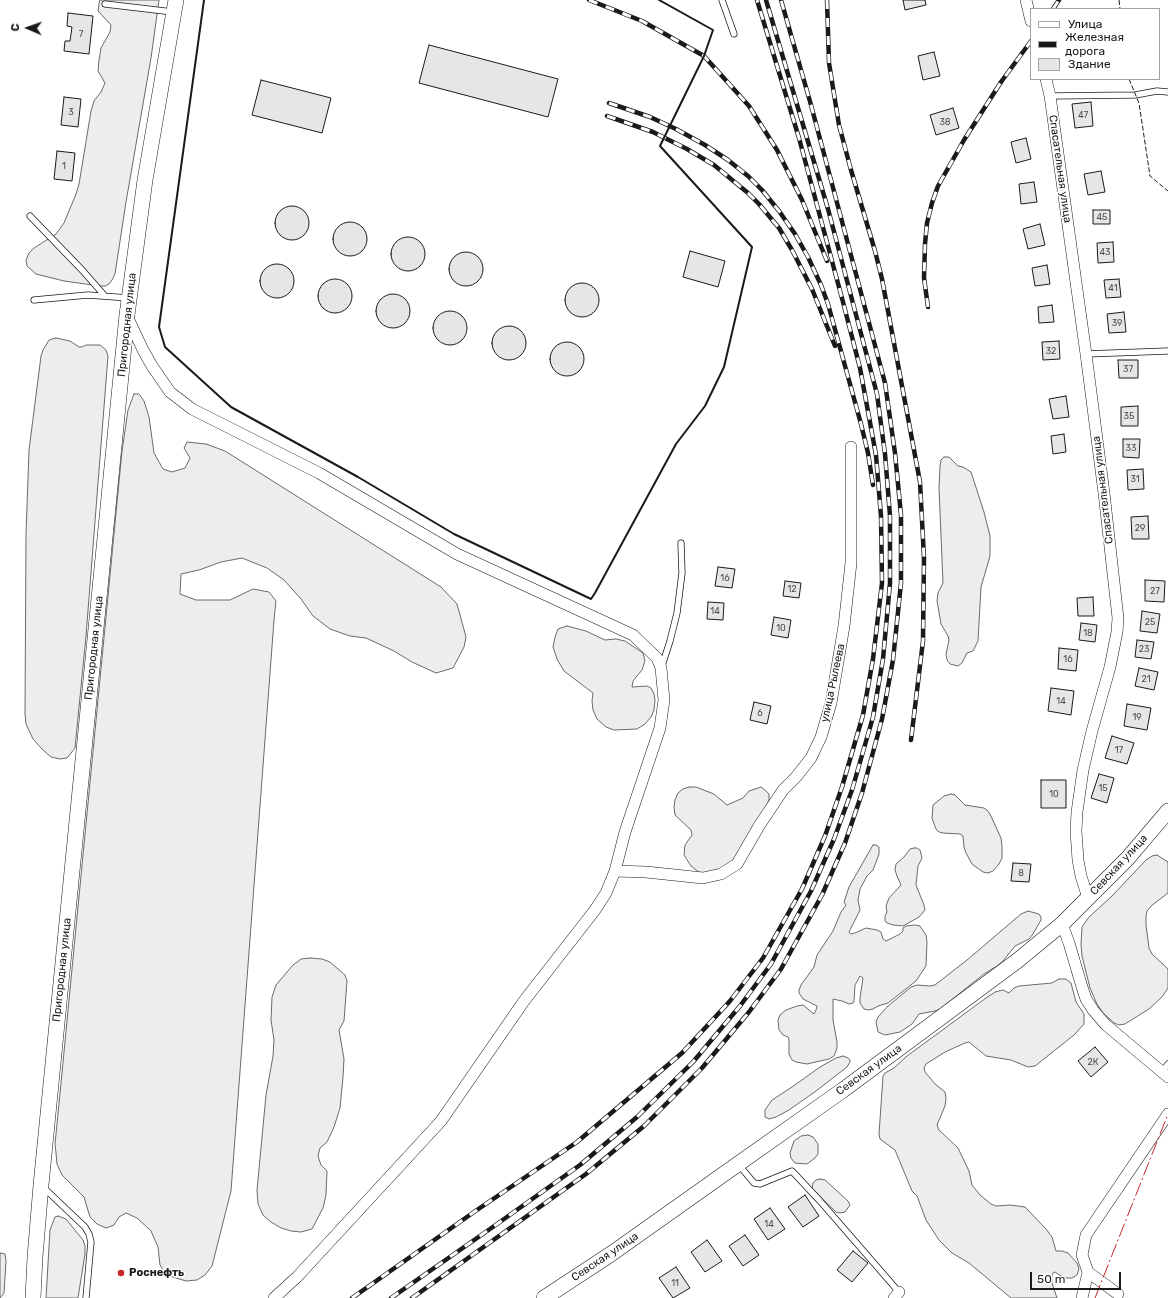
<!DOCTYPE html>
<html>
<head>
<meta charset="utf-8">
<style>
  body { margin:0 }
  #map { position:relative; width:1168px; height:1298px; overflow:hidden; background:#fff; font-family:Rubik,sans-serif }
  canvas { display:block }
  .legend { position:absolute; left:1030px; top:8px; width:130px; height:72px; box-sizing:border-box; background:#fff; border:1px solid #a3a3a3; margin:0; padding:5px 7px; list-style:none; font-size:12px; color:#1a1a1a }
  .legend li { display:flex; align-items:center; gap:8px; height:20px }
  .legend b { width:20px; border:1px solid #a3a3a3 }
  .north { position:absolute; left:8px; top:8px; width:40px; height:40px; -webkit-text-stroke:3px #fff; paint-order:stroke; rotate:272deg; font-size:11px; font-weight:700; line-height:16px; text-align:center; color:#1a1a1a }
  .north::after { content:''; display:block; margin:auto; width:14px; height:18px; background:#1a1a1a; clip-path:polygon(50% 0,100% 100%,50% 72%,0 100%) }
  .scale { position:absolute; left:1030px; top:1272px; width:91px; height:18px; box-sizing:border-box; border:2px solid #1a1a1a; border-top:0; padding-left:5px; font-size:12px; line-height:14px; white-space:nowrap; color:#1a1a1a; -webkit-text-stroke:3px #fff; paint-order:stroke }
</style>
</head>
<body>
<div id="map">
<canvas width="1168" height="1298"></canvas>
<ul class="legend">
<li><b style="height:5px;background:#fff"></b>Улица</li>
<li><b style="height:5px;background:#1a1a1a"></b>Железная дорога</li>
<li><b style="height:11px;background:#e6e6e6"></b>Здание</li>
</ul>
<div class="north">С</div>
<div class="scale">50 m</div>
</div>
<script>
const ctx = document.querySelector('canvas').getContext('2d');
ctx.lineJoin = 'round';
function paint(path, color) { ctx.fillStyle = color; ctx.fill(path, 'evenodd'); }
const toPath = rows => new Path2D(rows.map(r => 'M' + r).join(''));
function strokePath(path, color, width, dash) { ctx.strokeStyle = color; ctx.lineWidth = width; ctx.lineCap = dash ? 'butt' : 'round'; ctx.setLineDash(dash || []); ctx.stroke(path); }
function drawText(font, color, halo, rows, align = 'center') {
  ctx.font = font + ' Rubik,sans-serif'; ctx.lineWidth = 3; ctx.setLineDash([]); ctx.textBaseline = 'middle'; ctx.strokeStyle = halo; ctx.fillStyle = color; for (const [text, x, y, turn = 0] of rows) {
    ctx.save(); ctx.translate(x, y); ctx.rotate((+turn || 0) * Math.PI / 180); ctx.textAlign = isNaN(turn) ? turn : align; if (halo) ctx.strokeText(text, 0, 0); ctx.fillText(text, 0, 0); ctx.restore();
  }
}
const built = toPath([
  [100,0,159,0,151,58,126,202,115,274,112,280,109,284,105,286,100,286,64,281,36,274,27,266,26,260,29,253,34,248,56,234,59,230,64,223,76,194,79,184,91,111,94,101,101,92,105,83,98,71,99,60,101,48,110,32,111,25,98,11,99,3,100,0],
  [56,338,70,341,79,347,82,347,86,345,100,345,106,350,108,356,86,636,75,748,67,758,60,759,51,757,42,749,33,739,26,724,25,714,26,534,29,450,41,356,43,350,49,340,56,338],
  [134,394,139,394,144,401,149,417,154,453,163,469,172,472,185,468,190,458,184,448,187,442,206,444,225,451,441,587,457,604,466,637,464,647,453,668,436,673,412,662,394,651,366,638,350,636,330,629,313,616,301,599,284,580,267,568,242,558,221,562,199,570,181,574,180,594,196,600,230,600,253,589,269,592,276,601,274,620,231,1191,212,1266,205,1275,197,1280,186,1281,166,1275,160,1265,158,1247,151,1231,137,1218,126,1213,119,1217,114,1225,106,1228,97,1224,90,1217,84,1197,62,1175,57,1164,56,1153,55,1144,61,1083,122,451,128,410,134,394],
  [944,457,949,457,958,466,963,467,971,472,984,512,990,536,990,556,981,587,978,641,973,651,967,653,962,663,958,666,950,664,947,660,946,654,949,640,948,636,941,624,937,601,938,593,943,583,939,488,940,466,941,460,944,457],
  [567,626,586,631,605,640,616,639,625,641,643,653,645,661,642,670,633,681,632,687,647,686,651,688,654,694,655,700,654,710,651,717,645,724,637,729,614,730,606,727,597,719,593,710,592,701,593,693,564,671,557,659,553,647,555,637,558,629,567,626],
  [689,787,696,787,714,794,727,805,743,798,749,791,761,787,765,790,769,794,769,800,765,809,734,859,724,868,714,873,700,873,691,866,684,855,685,845,692,835,691,830,675,815,674,807,675,800,678,793,683,789,689,787],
  [951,794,955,795,965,805,984,808,987,810,990,814,1001,838,1002,846,1002,858,999,864,993,871,988,873,983,872,972,864,966,853,964,847,963,836,960,834,943,833,939,832,936,829,932,818,933,805,944,796,951,794],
  [873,845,876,845,879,847,879,854,873,870,867,876,860,889,858,900,860,910,849,932,851,934,855,933,866,928,877,930,881,932,883,939,886,941,900,934,903,931,903,928,906,926,915,925,920,926,926,935,927,942,926,966,916,981,888,1003,878,1006,873,1009,868,1010,864,1009,860,1003,860,998,863,978,860,976,855,985,854,1001,853,1003,849,1004,842,1001,833,999,833,1020,837,1042,837,1048,834,1056,829,1059,807,1064,796,1062,792,1060,789,1054,789,1040,788,1037,783,1035,779,1030,778,1020,780,1015,786,1010,797,1006,803,1005,814,1014,816,1010,817,1006,803,999,799,993,799,990,801,985,814,967,817,955,833,931,841,912,846,905,844,902,849,887,873,845],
  [914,848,917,848,920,850,922,858,918,866,916,885,924,905,925,910,919,917,903,926,893,925,887,923,885,921,885,916,887,912,886,906,889,898,901,885,897,876,895,870,896,864,904,857,910,849,914,848],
  [1157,855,1168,862,1168,893,1151,906,1147,911,1146,917,1146,925,1149,948,1152,954,1168,969,1168,988,1162,997,1149,1009,1125,1024,1119,1025,1114,1023,1103,1013,1097,1004,1090,988,1082,956,1081,944,1082,927,1089,917,1111,897,1146,860,1152,856,1157,855],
  [1028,911,1039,914,1041,917,1041,920,1033,934,1029,939,1015,946,1003,961,997,966,984,974,940,1009,935,1011,919,1014,912,1024,900,1032,885,1035,878,1032,876,1022,878,1017,887,1007,911,987,917,985,930,986,935,985,967,960,1021,914,1028,911],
  [310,958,322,959,330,962,345,975,347,981,344,1021,339,1030,344,1059,343,1077,340,1108,334,1127,327,1142,320,1148,318,1156,321,1165,327,1171,326,1195,323,1208,312,1229,301,1232,291,1231,281,1228,271,1222,263,1215,258,1204,257,1190,266,1095,273,1056,274,1040,271,1020,272,997,276,985,293,965,301,959,310,958],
  [1059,979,1066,979,1071,983,1076,1002,1084,1014,1084,1024,1074,1035,1035,1066,1028,1067,1011,1060,986,1056,969,1042,965,1043,945,1052,926,1064,924,1068,925,1072,935,1084,945,1092,946,1098,945,1106,937,1125,939,1130,958,1148,969,1171,972,1185,980,1195,991,1204,996,1206,1010,1205,1025,1207,1046,1229,1052,1237,1056,1251,1062,1251,1068,1253,1077,1263,1079,1269,1077,1275,1072,1278,1067,1278,1061,1276,1055,1272,1053,1273,1052,1275,1052,1283,1057,1298,1011,1298,969,1263,952,1253,939,1240,926,1220,917,1196,912,1191,895,1150,880,1139,879,1134,883,1076,885,1073,894,1068,907,1056,986,998,995,992,1003,990,1009,993,1014,988,1019,986,1052,983,1059,979],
  [843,1056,848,1058,850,1060,850,1062,847,1067,816,1091,789,1110,776,1117,769,1119,765,1117,765,1110,772,1100,792,1087,820,1067,836,1058,843,1056],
  [808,1135,813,1137,818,1144,818,1154,815,1158,807,1164,795,1163,791,1158,790,1153,794,1141,801,1136,808,1135],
  [820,1179,825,1180,848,1201,850,1205,845,1212,840,1213,836,1212,812,1189,813,1183,816,1180,820,1179],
  [58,1216,66,1219,83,1240,85,1246,85,1254,78,1298,46,1298,50,1230,55,1217,58,1216],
  [1,1253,5,1254,6,1261,4,1293,0,1298,0,1254,1,1253]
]);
const building = toPath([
  [903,0,925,0,926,5,905,10,903,0],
  [68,13,93,16,89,54,64,51,65,41,70,41,72,27,67,26,68,13],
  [429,45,558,79,548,117,419,83,429,45],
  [934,52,940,76,923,80,918,56,934,52],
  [261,80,331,98,322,133,252,115,261,80],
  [64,97,81,99,78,127,61,125,64,97],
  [1091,102,1093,126,1075,128,1072,104,1091,102],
  [953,108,959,128,936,135,930,115,953,108],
  [1026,138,1031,159,1016,163,1011,142,1026,138],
  [57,151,75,153,72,181,54,179,57,151],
  [1101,171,1105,192,1088,195,1084,174,1101,171],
  [1034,182,1037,202,1021,204,1019,184,1034,182],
  '275 223a17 17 0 1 1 34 0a17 17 0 1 1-34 0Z',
  [1093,210,1110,210,1110,224,1093,224,1093,210],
  '333 239a17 17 0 1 1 34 0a17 17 0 1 1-34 0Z',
  [1040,224,1045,245,1028,249,1023,229,1040,224],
  '391 254a17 17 0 1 1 34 0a17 17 0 1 1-34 0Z',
  [1113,242,1114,262,1098,263,1097,243,1113,242],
  [690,251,725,261,718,287,683,277,690,251],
  '449 269a17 17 0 1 1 34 0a17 17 0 1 1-34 0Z',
  '260 281a17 17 0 1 1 34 0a17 17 0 1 1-34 0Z',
  [1047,265,1050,284,1035,286,1032,268,1047,265],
  [1119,279,1121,297,1106,298,1104,280,1119,279],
  '318 296a17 17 0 1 1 34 0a17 17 0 1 1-34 0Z',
  '565 300a17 17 0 1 1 34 0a17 17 0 1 1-34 0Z',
  '376 311a17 17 0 1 1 34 0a17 17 0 1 1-34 0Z',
  [1052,305,1054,322,1039,323,1038,307,1052,305],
  '433 328a17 17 0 1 1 34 0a17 17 0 1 1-34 0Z',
  [1124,312,1126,332,1109,333,1107,314,1124,312],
  '492 343a17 17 0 1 1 34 0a17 17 0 1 1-34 0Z',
  [1059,341,1060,359,1043,360,1042,342,1059,341],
  '550 359a17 17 0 1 1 34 0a17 17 0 1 1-34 0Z',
  [1118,360,1138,360,1138,378,1119,378,1118,360],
  [1066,396,1069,417,1053,419,1049,399,1066,396],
  [1138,406,1138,426,1121,426,1121,407,1138,406],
  [1064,434,1066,452,1053,454,1051,436,1064,434],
  [1123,439,1140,439,1139,458,1123,457,1123,439],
  [1143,469,1144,489,1128,490,1127,470,1143,469],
  [1148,516,1149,539,1132,539,1131,517,1148,516],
  [718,567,735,569,732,588,715,586,718,567],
  [1145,580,1165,581,1164,602,1145,601,1145,580],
  [785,581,801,583,799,598,783,596,785,581],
  [1093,597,1094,616,1078,616,1077,598,1093,597],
  [708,602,724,603,723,620,707,619,708,602],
  [1142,611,1160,614,1157,633,1140,631,1142,611],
  [774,617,791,620,788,638,771,635,774,617],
  [1081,623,1097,625,1095,642,1079,640,1081,623],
  [1137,640,1154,642,1151,659,1135,657,1137,640],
  [1059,648,1078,650,1076,671,1058,669,1059,648],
  [1139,668,1158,672,1154,690,1135,686,1139,668],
  [1051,688,1074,691,1071,715,1048,711,1051,688],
  [754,702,771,706,767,724,750,720,754,702],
  [1127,704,1151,708,1147,730,1124,726,1127,704],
  [1112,736,1134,743,1127,764,1105,758,1112,736],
  [1099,774,1114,778,1107,803,1091,798,1099,774],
  [1041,780,1066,780,1066,808,1041,808,1041,780],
  [1013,863,1031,864,1029,882,1011,881,1013,863],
  [1095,1047,1108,1062,1091,1077,1078,1061,1095,1047],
  [805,1195,819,1216,803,1227,788,1207,805,1195],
  [770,1208,785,1229,768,1240,754,1219,770,1208],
  [745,1235,759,1255,743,1266,729,1246,745,1235],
  [707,1240,722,1261,705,1272,691,1252,707,1240],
  [853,1251,868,1263,852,1282,837,1270,853,1251],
  [676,1267,690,1288,673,1298,659,1278,676,1267]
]);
const lane = toPath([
  [722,0,734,34],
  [105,4,173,12],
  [1050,96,1135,95,1157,91,1168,92],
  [30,216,83,271,104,295],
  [34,300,88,295,129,298],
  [1086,354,1168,351],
  [662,666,670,641,677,613,682,573,681,543],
  [1162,1072,1168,1064],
  [738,1164,754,1183,760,1184,792,1171,820,1201,899,1292],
  [44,1188,85,1227,89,1234,91,1242,86,1298]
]);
const street = toPath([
  [1026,0,1031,21],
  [1046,79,1050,96,1086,354,1104,493,1118,618,1117,632,1110,667,1092,731,1083,770,1077,812,1076,831,1078,860,1081,876,1088,898],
  [127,316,143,350,152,366,170,392,192,409,319,473,457,554,633,635,657,658,661,668,664,700,660,728,625,832,615,871,606,893,595,910,524,1001,441,1121,297,1277,274,1298],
  [615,871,646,872,703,878,721,874,737,864,759,826,783,790,796,777,811,758,821,737,831,703,844,626,851,563,851,447],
  [1062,924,1069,943,1082,987,1086,999,1093,1010,1106,1025,1168,1077],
  [1118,1294,1088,1272,1082,1255,1086,1235,1168,1114],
  [894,1298,899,1292],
  [1082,1298,1088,1272]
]);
const secondary = toPath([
  [33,1298,35,1257,41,1185,127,315,145,180,176,0],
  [544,1298,611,1254,738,1164,843,1090,1017,961,1062,924,1128,858,1168,811]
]);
const rail = toPath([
  [589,0,642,21,704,56,749,106,777,150,802,200,827,261],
  [827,0,829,63,839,125,851,170,875,251,882,279,920,482,924,558,923,641,911,740],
  [1053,9,1059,0],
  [609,103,650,117,676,129,705,145,728,160,748,176,762,190,779,211,795,234,808,257,821,285,828,304,861,424,868,453,873,485],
  [607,116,653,132,687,149,714,165,748,193,759,204,779,228,792,250,812,289,835,346],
  [928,307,924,278,925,244,927,223,932,203,938,186,964,140,1001,82,1031,41],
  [352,1298,474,1212,577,1142,682,1053,730,1001,763,958,802,889,825,836,842,787,863,715,873,659,882,583,881,516,876,455,860,368,843,302,799,138,757,0],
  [391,1298,490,1229,580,1165,637,1117,693,1062,740,1006,771,964,811,891,834,839,852,790,873,717,883,659,890,583,890,516,885,454,877,394,828,209,766,0],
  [412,1298,586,1174,644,1126,702,1068,749,1012,781,969,822,895,845,843,862,793,882,719,893,660,901,583,901,515,895,453,885,383,811,105,781,0]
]);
const fence = toPath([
  [1119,0,1120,9],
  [1129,79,1139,103,1150,176,1168,191]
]);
const wall = toPath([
  [204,0,159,327,165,347,231,407,358,477,454,534,591,599,595,593,676,444,705,406,724,367,752,247,660,146,704,56,713,30,659,0]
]);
const power = toPath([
  [1095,1298,1168,1114]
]);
const markers = [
  [121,1273,4,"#c62828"]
];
const numberNames = [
  ["7",81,34],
  ["3",71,112],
  ["47",1083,115],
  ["38",945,122],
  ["1",64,166],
  ["45",1102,217],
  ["43",1105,252],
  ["41",1113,288],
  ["39",1117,323],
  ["32",1051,351],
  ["37",1128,369],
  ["35",1129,416],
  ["33",1131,448],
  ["31",1135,479],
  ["29",1140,528],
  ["16",725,578],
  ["12",792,589],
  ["27",1155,591],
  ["14",715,611],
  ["25",1150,622],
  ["10",781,628],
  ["18",1088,633],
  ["23",1144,649],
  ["16",1068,659],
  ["21",1146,679],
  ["14",1061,701],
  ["6",760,713],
  ["19",1137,717],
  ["17",1119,750],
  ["15",1103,788],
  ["10",1054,794],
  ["8",1021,873],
  ["2К",1093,1062],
  ["14",769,1224],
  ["11",675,1283]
];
const streetNames = [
  ["Спасательная улица",1060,169,82],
  ["Пригородная улица",127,325,-84],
  ["Спасательная улица",1103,490,-97],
  ["Пригородная улица",94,648,-84],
  ["улица Рылеева",833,683,-78],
  ["Севская улица",1119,865,-47],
  ["Пригородная улица",62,970,-84],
  ["Севская улица",869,1070,-36],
  ["Севская улица",605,1257,-34]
];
const poiNames = [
  ["Роснефть",129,1273]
];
paint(built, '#ededed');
strokePath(built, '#6a6a6a', 1);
paint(building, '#e6e6e6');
strokePath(building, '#1a1a1a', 1);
strokePath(lane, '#1a1a1a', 7);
strokePath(street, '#1a1a1a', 12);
strokePath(secondary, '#1a1a1a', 16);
strokePath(lane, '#fff', 5.5);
strokePath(street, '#fff', 11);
strokePath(secondary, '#fff', 15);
strokePath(rail, '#1a1a1a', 4.5);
strokePath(rail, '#fff', 3, [9]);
strokePath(fence, '#1a1a1a', 1, [5, 2]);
strokePath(wall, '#1a1a1a', 2);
strokePath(power, '#c62828', 1, [14, 3, 2, 3]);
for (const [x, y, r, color] of markers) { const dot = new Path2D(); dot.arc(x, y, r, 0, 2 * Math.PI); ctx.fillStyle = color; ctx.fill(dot); strokePath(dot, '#fff', 1.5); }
drawText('9px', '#4d4d4d', null, numberNames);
drawText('11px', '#1a1a1a', '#fff', streetNames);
drawText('bold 11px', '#1a1a1a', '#fff', poiNames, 'left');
</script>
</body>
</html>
